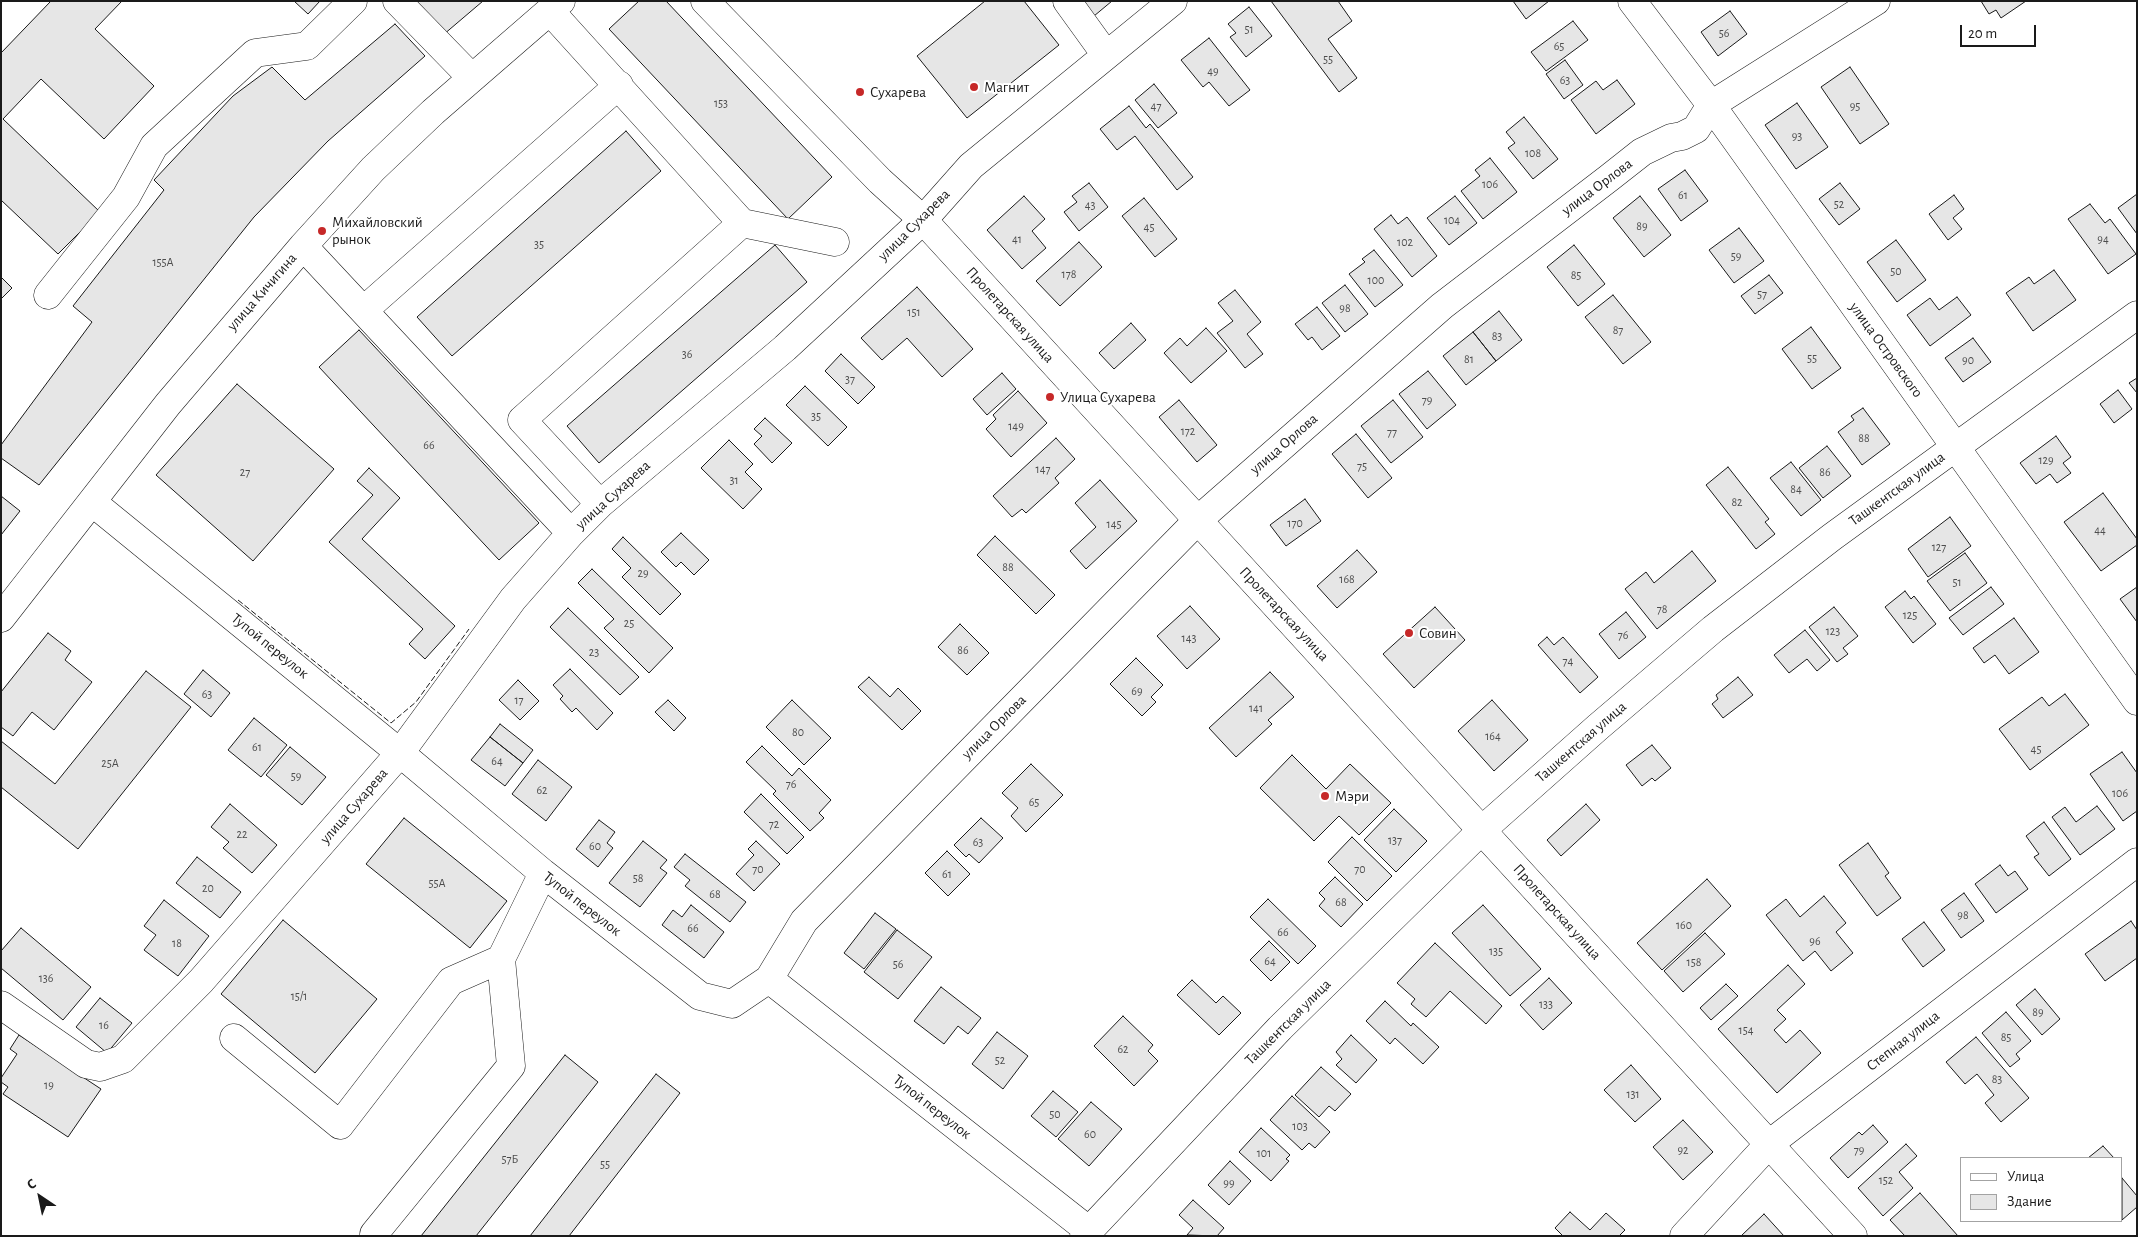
<!DOCTYPE html>
<html>
<head>
<meta charset="utf-8">
<style>
  body { margin:0 }
  #map { position:relative; width:2138px; height:1237px; overflow:hidden; background:#fff; font-family:"Alegreya Sans",sans-serif }
  canvas { display:block }
  .frame { position:absolute; inset:0; border:2px solid #1a1a1a; pointer-events:none }
  .legend { position:absolute; left:1960px; top:1157px; width:162px; height:65px; box-sizing:border-box; background:#fff; border:1px solid #a3a3a3; margin:0; padding:6px 9px; list-style:none; font-size:15px; color:#1a1a1a }
  .legend li { display:flex; align-items:center; gap:10px; height:25px }
  .legend b { width:25px; border:1px solid #a3a3a3 }
  .north { position:absolute; left:15px; top:1172px; width:50px; height:50px; -webkit-text-stroke:4px #fff; paint-order:stroke; rotate:326deg; font-size:14px; font-weight:700; line-height:20px; text-align:center; color:#1a1a1a }
  .north::after { content:''; display:block; margin:auto; width:18px; height:22px; background:#1a1a1a; clip-path:polygon(50% 0,100% 100%,50% 72%,0 100%) }
  .scale { position:absolute; left:1960px; top:25px; width:76px; height:22px; box-sizing:border-box; border:2px solid #1a1a1a; border-top:0; padding-left:6px; font-size:15px; line-height:18px; white-space:nowrap; color:#1a1a1a; -webkit-text-stroke:4px #fff; paint-order:stroke }
</style>
</head>
<body>
<div id="map">
<canvas width="2138" height="1237"></canvas>
<div class="frame"></div>
<ul class="legend">
<li><b style="height:6px;background:#fff"></b>Улица</li>
<li><b style="height:14px;background:#e6e6e6"></b>Здание</li>
</ul>
<div class="north">С</div>
<div class="scale">20 m</div>
</div>
<script>
const ctx = document.querySelector('canvas').getContext('2d');
ctx.lineJoin = 'round';
function paint(path, color) { ctx.fillStyle = color; ctx.fill(path, 'evenodd'); }
const toPath = rows => new Path2D(rows.map(r => 'M' + r).join(''));
function strokePath(path, color, width, dash) { ctx.strokeStyle = color; ctx.lineWidth = width; ctx.lineCap = dash ? 'butt' : 'round'; ctx.setLineDash(dash || []); ctx.stroke(path); }
function drawText(font, color, halo, rows, align = 'center') {
  ctx.font = font + ' "Alegreya Sans",sans-serif'; ctx.lineWidth = 4; ctx.setLineDash([]); ctx.textBaseline = 'middle'; ctx.strokeStyle = halo; ctx.fillStyle = color; for (const [text, x, y, turn = 0] of rows) {
    ctx.save(); ctx.translate(x, y); ctx.rotate((+turn || 0) * Math.PI / 180); ctx.textAlign = isNaN(turn) ? turn : align; if (halo) ctx.strokeText(text, 0, 0); ctx.fillText(text, 0, 0); ctx.restore();
  }
}
const building = toPath([
  [51,1,122,1,95,29,154,86,104,139,41,79,3,119,100,212,58,254,1,200,1,53,51,1],
  [294,1,320,1,308,14,294,1],
  [418,1,483,1,443,35,416,3,418,1],
  [639,1,666,1,832,177,788,219,609,29,639,1],
  [985,1,1024,1,1059,45,967,118,917,56,985,1],
  [1072,1,1112,1,1088,21,1072,1],
  [1271,1,1338,1,1352,21,1328,39,1357,78,1339,92,1271,1],
  [1513,1,1549,1,1526,19,1513,1],
  [1981,1,2026,1,2001,18,1996,10,1989,14,1981,1],
  [1249,7,1272,36,1246,57,1230,37,1236,33,1228,24,1249,7],
  [1730,11,1747,34,1718,56,1701,32,1730,11],
  [1573,21,1588,40,1546,71,1531,52,1573,21],
  [395,24,425,56,328,141,254,217,39,485,1,458,1,445,92,322,73,306,164,190,154,180,233,96,272,67,305,100,395,24],
  [1209,38,1250,90,1229,106,1209,82,1203,87,1181,60,1209,38],
  [1565,60,1583,85,1564,99,1546,74,1565,60],
  [1850,67,1889,124,1860,144,1821,87,1850,67],
  [1617,80,1635,104,1596,134,1571,100,1596,81,1603,90,1617,80],
  [1154,84,1177,113,1158,128,1135,100,1154,84],
  [1797,103,1828,147,1796,169,1765,125,1797,103],
  [1129,106,1146,128,1150,124,1193,177,1177,190,1135,136,1117,150,1100,129,1129,106],
  [1524,117,1558,159,1533,179,1508,148,1515,143,1506,132,1524,117],
  [626,131,661,171,452,356,417,317,626,131],
  [1490,158,1517,192,1483,219,1461,191,1480,176,1475,170,1490,158],
  [1685,170,1708,201,1681,221,1658,189,1685,170],
  [1089,183,1108,207,1079,231,1064,212,1077,202,1072,196,1089,183],
  [1840,183,1860,209,1839,225,1819,199,1840,183],
  [2137,194,2137,234,2118,208,2137,194],
  [1954,195,1964,209,1953,218,1962,229,1948,240,1929,214,1954,195],
  [1024,196,1045,219,1032,231,1046,248,1022,269,987,230,1024,196],
  [1455,196,1477,223,1449,245,1427,218,1455,196],
  [1640,196,1671,235,1644,257,1613,218,1640,196],
  [1144,198,1177,239,1155,257,1122,216,1144,198],
  [2090,204,2105,223,2110,219,2136,254,2108,274,2068,219,2090,204],
  [1391,215,1398,224,1407,217,1437,256,1412,277,1374,229,1391,215],
  [1739,228,1764,261,1734,283,1709,250,1739,228],
  [1896,240,1926,280,1897,302,1867,262,1896,240],
  [1079,242,1102,267,1060,306,1036,281,1079,242],
  [775,245,807,282,599,463,567,426,775,245],
  [1574,245,1605,284,1578,306,1547,267,1574,245],
  [1374,250,1403,285,1375,307,1349,274,1365,262,1362,259,1374,250],
  [2054,270,2076,300,2033,331,2006,293,2029,277,2034,284,2054,270],
  [1769,275,1783,293,1755,314,1741,296,1769,275],
  [1,277,12,288,1,299,1,277],
  [1345,285,1368,314,1345,332,1322,303,1345,285],
  [917,287,973,349,942,377,907,338,882,360,861,338,917,287],
  [1235,290,1261,322,1247,334,1263,354,1245,368,1217,333,1233,321,1218,303,1235,290],
  [1613,295,1651,342,1623,364,1585,317,1613,295],
  [1957,297,1971,315,1930,346,1907,315,1930,298,1939,310,1957,297],
  [1317,307,1340,336,1322,350,1312,337,1308,340,1295,324,1317,307],
  [1499,311,1522,340,1496,361,1473,332,1499,311],
  [1131,323,1146,340,1114,369,1099,353,1131,323],
  [1811,327,1841,368,1812,389,1782,349,1811,327],
  [1206,328,1227,351,1191,383,1164,353,1180,338,1187,346,1206,328],
  [359,330,539,523,499,560,319,367,359,330],
  [1473,332,1496,361,1466,385,1443,356,1473,332],
  [1973,338,1991,362,1963,382,1945,358,1973,338],
  [841,354,875,387,858,404,825,371,841,354],
  [1428,371,1456,405,1427,429,1399,394,1428,371],
  [1002,373,1016,389,987,415,973,399,1002,373],
  [2137,378,2137,393,2129,383,2137,378],
  [237,384,334,469,253,561,156,475,237,384],
  [805,386,847,427,828,446,786,405,805,386],
  [2118,390,2132,409,2114,423,2100,404,2118,390],
  [1018,391,1047,423,1011,457,986,429,996,419,993,415,1018,391],
  [1179,400,1217,445,1197,462,1159,417,1179,400],
  [1393,400,1423,437,1391,463,1361,426,1393,400],
  [1863,408,1890,444,1862,465,1838,432,1854,420,1851,416,1863,408],
  [765,418,792,443,772,463,754,444,762,436,754,429,765,418],
  [1356,434,1392,478,1368,498,1332,454,1356,434],
  [2056,436,2071,457,2063,463,2071,473,2057,483,2050,474,2036,484,2020,463,2056,436],
  [1056,438,1075,459,1055,478,1059,483,1026,513,1022,509,1012,517,993,496,1056,438],
  [729,440,753,464,745,472,762,489,743,509,701,468,729,440],
  [1827,446,1851,476,1823,498,1799,468,1827,446],
  [1791,462,1821,500,1801,516,1770,478,1791,462],
  [1728,467,1769,519,1765,522,1775,534,1756,549,1706,485,1728,467],
  [369,468,400,498,362,539,455,626,425,659,409,644,423,629,329,542,373,495,357,481,369,468],
  [1100,480,1137,521,1086,569,1070,551,1096,527,1075,503,1100,480],
  [2103,493,2137,539,2137,545,2101,571,2064,522,2103,493],
  [1,496,20,511,1,535,1,496],
  [1305,499,1321,521,1286,546,1270,525,1305,499],
  [1950,517,1971,546,1928,577,1908,549,1950,517],
  [681,533,709,560,694,575,681,562,676,567,661,552,681,533],
  [995,536,1055,595,1036,614,977,555,995,536],
  [623,537,681,594,660,615,622,577,631,568,612,549,623,537],
  [1357,550,1377,572,1337,608,1317,586,1357,550],
  [1692,551,1716,581,1657,629,1625,589,1646,572,1654,583,1692,551],
  [1965,553,1987,583,1950,611,1927,581,1965,553],
  [592,569,673,648,649,673,604,628,614,619,578,583,592,569],
  [1991,587,2004,604,1963,635,1949,618,1991,587],
  [2137,587,2137,622,2120,599,2137,587],
  [1905,591,1911,599,1914,596,1936,624,1913,643,1885,607,1905,591],
  [1190,606,1220,639,1187,669,1157,636,1190,606],
  [1435,607,1465,640,1414,688,1383,654,1435,607],
  [1834,607,1858,636,1843,648,1848,654,1837,662,1809,627,1834,607],
  [568,608,639,677,620,695,550,627,568,608],
  [1626,612,1646,637,1619,659,1599,634,1626,612],
  [2014,618,2039,652,2009,674,1995,655,1984,663,1973,648,2014,618],
  [960,624,989,653,967,675,938,647,960,624],
  [1805,630,1830,660,1817,671,1807,659,1789,673,1774,655,1805,630],
  [48,633,71,651,65,660,92,682,54,730,32,712,13,736,1,727,1,692,48,633],
  [1547,637,1554,645,1563,637,1598,677,1580,693,1538,645,1547,637],
  [1136,658,1163,685,1151,697,1156,702,1142,716,1110,684,1136,658],
  [570,669,613,713,597,730,576,708,572,712,560,699,563,696,553,685,570,669],
  [203,670,230,693,211,717,184,694,203,670],
  [146,671,191,707,78,849,1,787,1,741,55,784,146,671],
  [1270,672,1294,697,1268,720,1272,724,1236,757,1209,728,1270,672],
  [869,677,890,697,898,688,921,711,902,730,858,687,869,677],
  [1738,677,1753,695,1723,718,1712,704,1718,699,1716,695,1738,677],
  [518,680,539,701,520,720,499,700,518,680],
  [2065,694,2089,725,2030,770,1999,729,2042,697,2049,706,2065,694],
  [668,700,686,718,674,731,655,712,668,700],
  [792,700,831,738,804,765,766,727,792,700],
  [1492,700,1528,740,1494,771,1458,731,1492,700],
  [254,718,287,745,261,777,228,750,254,718],
  [500,724,533,750,523,763,490,737,500,724],
  [490,737,523,763,505,786,471,760,490,737],
  [1652,745,1671,768,1655,781,1652,778,1642,786,1626,765,1652,745],
  [762,746,792,776,799,768,831,800,819,813,824,818,810,831,773,794,776,791,746,762,762,746],
  [290,747,326,777,302,805,266,775,290,747],
  [2122,752,2137,773,2137,811,2123,821,2090,774,2122,752],
  [1292,755,1326,789,1350,764,1391,803,1359,835,1339,816,1314,841,1260,788,1292,755],
  [538,760,572,787,546,821,512,794,538,760],
  [1031,764,1063,795,1026,832,1011,816,1018,808,1002,793,1031,764],
  [761,794,804,837,787,854,744,812,761,794],
  [230,804,277,845,252,873,223,848,229,842,211,827,230,804],
  [1586,804,1600,820,1561,856,1547,840,1586,804],
  [2097,806,2115,829,2080,855,2052,817,2065,807,2076,822,2097,806],
  [1394,809,1427,841,1396,872,1364,840,1394,809],
  [404,818,507,901,470,948,366,864,404,818],
  [981,818,1003,838,979,863,969,854,966,857,954,845,981,818],
  [599,820,615,832,607,843,613,848,598,867,576,849,599,820],
  [2044,822,2071,859,2049,876,2034,857,2039,854,2026,836,2044,822],
  [1352,837,1392,876,1367,901,1328,862,1352,837],
  [643,841,667,860,660,868,667,873,640,907,609,883,643,841],
  [756,841,780,864,754,891,736,874,754,855,748,849,756,841],
  [1868,843,1889,873,1885,876,1901,898,1877,916,1839,865,1868,843],
  [947,851,970,874,948,896,925,873,947,851],
  [685,854,746,902,730,922,685,886,690,880,674,867,685,854],
  [197,857,241,892,220,918,176,883,197,857],
  [2000,865,2008,876,2015,871,2028,889,1996,913,1975,884,2000,865],
  [1335,877,1363,904,1341,927,1319,906,1325,899,1319,893,1335,877],
  [1707,879,1731,906,1662,970,1637,943,1707,879],
  [1964,893,1984,921,1961,938,1941,910,1964,893],
  [1824,896,1846,923,1836,932,1853,953,1831,971,1815,951,1803,961,1766,915,1786,899,1800,917,1824,896],
  [1268,899,1316,946,1298,964,1250,917,1268,899],
  [164,900,209,936,178,976,144,950,156,935,144,926,164,900],
  [691,905,724,932,704,958,662,925,673,910,682,917,691,905],
  [1483,905,1541,969,1510,996,1452,933,1483,905],
  [875,913,896,929,864,969,844,953,875,913],
  [283,920,377,999,315,1073,221,994,283,920],
  [2131,921,2137,930,2137,958,2105,981,2085,954,2131,921],
  [1924,922,1945,950,1923,967,1902,939,1924,922],
  [21,928,91,987,63,1020,1,968,1,951,21,928],
  [897,930,932,957,898,999,864,972,897,930],
  [1705,933,1725,954,1683,992,1664,971,1705,933],
  [1269,941,1290,962,1271,981,1250,960,1269,941],
  [1435,943,1502,1006,1486,1024,1450,991,1426,1017,1411,1004,1415,999,1397,983,1435,943],
  [1788,965,1805,984,1777,1010,1786,1019,1774,1030,1786,1043,1800,1030,1821,1053,1777,1093,1718,1029,1788,965],
  [1549,978,1572,1003,1543,1030,1520,1005,1549,978],
  [1192,980,1216,1003,1223,996,1241,1013,1219,1035,1177,995,1192,980],
  [1726,984,1738,996,1711,1020,1700,1008,1726,984],
  [941,987,981,1018,968,1034,958,1026,944,1044,914,1021,941,987],
  [2035,989,2060,1019,2042,1035,2016,1005,2035,989],
  [100,998,132,1023,107,1053,76,1027,100,998],
  [1385,1001,1411,1026,1413,1023,1439,1047,1423,1064,1395,1038,1390,1044,1366,1021,1385,1001],
  [2006,1012,2031,1041,2016,1054,2020,1059,2010,1067,1982,1033,2006,1012],
  [1123,1016,1153,1045,1148,1051,1158,1061,1134,1086,1094,1046,1123,1016],
  [997,1032,1028,1056,1003,1089,972,1064,997,1032],
  [19,1035,101,1089,68,1137,3,1094,8,1087,1,1082,1,1078,17,1054,10,1049,19,1035],
  [1351,1035,1377,1060,1356,1083,1336,1065,1342,1059,1336,1052,1351,1035],
  [1976,1037,2029,1098,2001,1122,1985,1103,1994,1095,1977,1074,1965,1084,1946,1062,1976,1037],
  [565,1055,598,1082,476,1236,421,1236,565,1055],
  [1631,1065,1661,1099,1635,1122,1604,1090,1631,1065],
  [1321,1067,1351,1094,1335,1111,1329,1106,1319,1117,1295,1095,1321,1067],
  [656,1074,680,1093,569,1236,530,1236,656,1074],
  [1053,1091,1078,1112,1056,1137,1031,1116,1053,1091],
  [1292,1096,1330,1132,1315,1148,1309,1143,1302,1150,1270,1120,1292,1096],
  [1091,1102,1122,1129,1089,1166,1058,1139,1091,1102],
  [1683,1120,1713,1152,1683,1180,1653,1147,1683,1120],
  [1873,1125,1888,1142,1848,1178,1830,1158,1859,1132,1862,1135,1873,1125],
  [1261,1128,1290,1155,1286,1159,1289,1161,1271,1181,1239,1152,1261,1128],
  [1906,1144,1917,1156,1899,1172,1913,1188,1883,1216,1858,1188,1906,1144],
  [2103,1146,2114,1158,2088,1158,2103,1146],
  [1230,1161,1251,1181,1229,1205,1208,1185,1230,1161],
  [2122,1178,2137,1196,2137,1207,2122,1220,2122,1178],
  [1920,1193,1958,1236,1905,1236,1890,1220,1920,1193],
  [1193,1200,1224,1228,1217,1236,1187,1235,1193,1228,1179,1215,1193,1200],
  [1570,1212,1590,1230,1606,1213,1625,1230,1619,1236,1563,1236,1555,1228,1570,1212],
  [1764,1214,1784,1236,1741,1236,1764,1214]
]);
const minor = toPath([
  [397,1,472,78],
  [1067,1,1106,55],
  [1632,1,1711,105,2137,701],
  [550,11,742,223,835,242],
  [303,246,571,533],
  [48,295,126,197,154,146,255,53,307,46,353,1],
  [364,310,619,85],
  [92,502,400,753,543,873,700,996,732,1004,769,979,1088,1230],
  [600,504,522,420,742,223],
  [1,618,168,404,303,246,373,169,433,112,561,1],
  [769,979,804,921,1198,520,1442,306,1609,178,1642,152,1671,138,1682,136,1696,129,1711,105,1876,1],
  [1,1005,86,1064,100,1067,123,1059,201,981,400,753,513,599,571,533,600,504,785,348,923,220,971,166,1173,1],
  [234,1038,340,1125,451,981,501,959,543,873],
  [374,1234,511,1066,501,959],
  [1084,1236,1280,1028,1482,830,1598,727,1713,629,1832,537,2137,315],
  [1684,1236,1769,1144,2137,862]
]);
const major = toPath([
  [705,1,880,181,923,220,1853,1236]
]);
const fence = toPath([
  [238,600,391,723,416,702,469,629]
]);
const markers = [
  [974,87,5,"#c62828"],
  [860,92,5,"#c62828"],
  [322,231,5,"#c62828"],
  [1050,397,5,"#c62828"],
  [1409,633,5,"#c62828"],
  [1325,796,5,"#c62828"]
];
const numberNames = [
  ["51",1249,29],
  ["56",1724,33],
  ["65",1559,46],
  ["55",1328,59],
  ["49",1213,71],
  ["63",1565,80],
  ["153",721,103],
  ["47",1156,106],
  ["95",1855,106],
  ["93",1797,136],
  ["108",1533,153],
  ["106",1490,184],
  ["61",1683,195],
  ["52",1839,204],
  ["43",1090,205],
  ["104",1452,220],
  ["89",1642,226],
  ["45",1149,227],
  ["41",1017,239],
  ["94",2103,239],
  ["102",1405,242],
  ["35",539,244],
  ["59",1736,256],
  ["155А",163,262],
  ["50",1896,271],
  ["178",1069,274],
  ["85",1576,275],
  ["100",1376,280],
  ["57",1762,294],
  ["98",1345,308],
  ["151",914,312],
  ["87",1618,330],
  ["83",1497,336],
  ["36",687,354],
  ["55",1812,358],
  ["81",1469,359],
  ["90",1968,360],
  ["37",850,379],
  ["79",1427,400],
  ["35",816,416],
  ["149",1016,426],
  ["172",1188,431],
  ["77",1392,432],
  ["88",1864,438],
  ["66",429,445],
  ["129",2046,460],
  ["75",1362,466],
  ["147",1043,469],
  ["27",245,472],
  ["86",1825,472],
  ["31",734,480],
  ["84",1796,489],
  ["82",1737,502],
  ["170",1295,523],
  ["145",1114,524],
  ["44",2100,530],
  ["127",1939,547],
  ["88",1008,567],
  ["29",643,573],
  ["168",1347,579],
  ["51",1957,582],
  ["78",1662,609],
  ["125",1910,615],
  ["25",629,623],
  ["123",1833,631],
  ["76",1623,635],
  ["143",1189,638],
  ["86",963,650],
  ["23",594,652],
  ["74",1568,661],
  ["69",1137,691],
  ["63",207,694],
  ["17",519,700],
  ["141",1256,708],
  ["80",798,732],
  ["164",1493,736],
  ["61",257,747],
  ["45",2036,749],
  ["64",497,761],
  ["25А",110,763],
  ["59",296,776],
  ["76",791,784],
  ["62",542,790],
  ["106",2120,793],
  ["65",1034,802],
  ["72",774,824],
  ["22",242,834],
  ["137",1395,840],
  ["63",978,842],
  ["60",595,846],
  ["70",758,869],
  ["70",1360,869],
  ["61",947,874],
  ["58",638,878],
  ["55А",437,883],
  ["20",208,888],
  ["68",715,894],
  ["68",1341,902],
  ["98",1963,915],
  ["160",1684,925],
  ["66",693,928],
  ["66",1283,932],
  ["96",1815,941],
  ["18",177,943],
  ["135",1496,951],
  ["64",1270,961],
  ["158",1694,962],
  ["56",898,964],
  ["136",46,978],
  ["15/1",299,996],
  ["133",1546,1004],
  ["89",2038,1012],
  ["16",104,1025],
  ["154",1746,1030],
  ["85",2006,1037],
  ["62",1123,1049],
  ["52",1000,1060],
  ["83",1997,1079],
  ["19",49,1085],
  ["131",1633,1094],
  ["50",1055,1114],
  ["103",1300,1126],
  ["60",1090,1134],
  ["92",1683,1150],
  ["79",1859,1150],
  ["101",1264,1153],
  ["57Б",510,1159],
  ["55",605,1164],
  ["152",1886,1180],
  ["99",1229,1183]
];
const poiNames = [
  ["Магнит",984,87],
  ["Сухарева",870,92],
  ["Михайловский",332,222],
  ["рынок",332,239],
  ["Улица Сухарева",1060,397],
  ["Совин",1419,633],
  ["Мэри",1335,796]
];
const streetNames = [
  ["улица Орлова",1597,187,-37],
  ["улица Сухарева",914,225,-45],
  ["улица Кичигина",262,292,-49],
  ["Пролетарская улица",1010,315,48],
  ["улица Островского",1886,350,54],
  ["улица Орлова",1284,444,-41],
  ["Ташкентская улица",1897,489,-36],
  ["улица Сухарева",613,495,-42],
  ["Пролетарская улица",1284,614,47],
  ["Тупой переулок",270,646,39],
  ["улица Орлова",994,727,-45],
  ["Ташкентская улица",1581,742,-41],
  ["улица Сухарева",354,806,-49],
  ["Тупой переулок",582,904,38],
  ["Пролетарская улица",1557,912,48],
  ["Ташкентская улица",1288,1022,-45],
  ["Степная улица",1903,1041,-38],
  ["Тупой переулок",932,1107,38]
];
paint(building, '#e6e6e6');
strokePath(building, '#1a1a1a', 1);
strokePath(minor, '#1a1a1a', 29);
strokePath(major, '#1a1a1a', 29);
strokePath(minor, '#fff', 28);
strokePath(major, '#fff', 28);
strokePath(fence, '#1a1a1a', 1, [6, 2.5]);
for (const [x, y, r, color] of markers) { const dot = new Path2D(); dot.arc(x, y, r, 0, 2 * Math.PI); ctx.fillStyle = color; ctx.fill(dot); strokePath(dot, '#fff', 2); }
drawText('12px', '#4d4d4d', null, numberNames);
drawText('15px', '#1a1a1a', '#fff', poiNames, 'left');
drawText('15px', '#1a1a1a', '#fff', streetNames);
</script>
</body>
</html>
